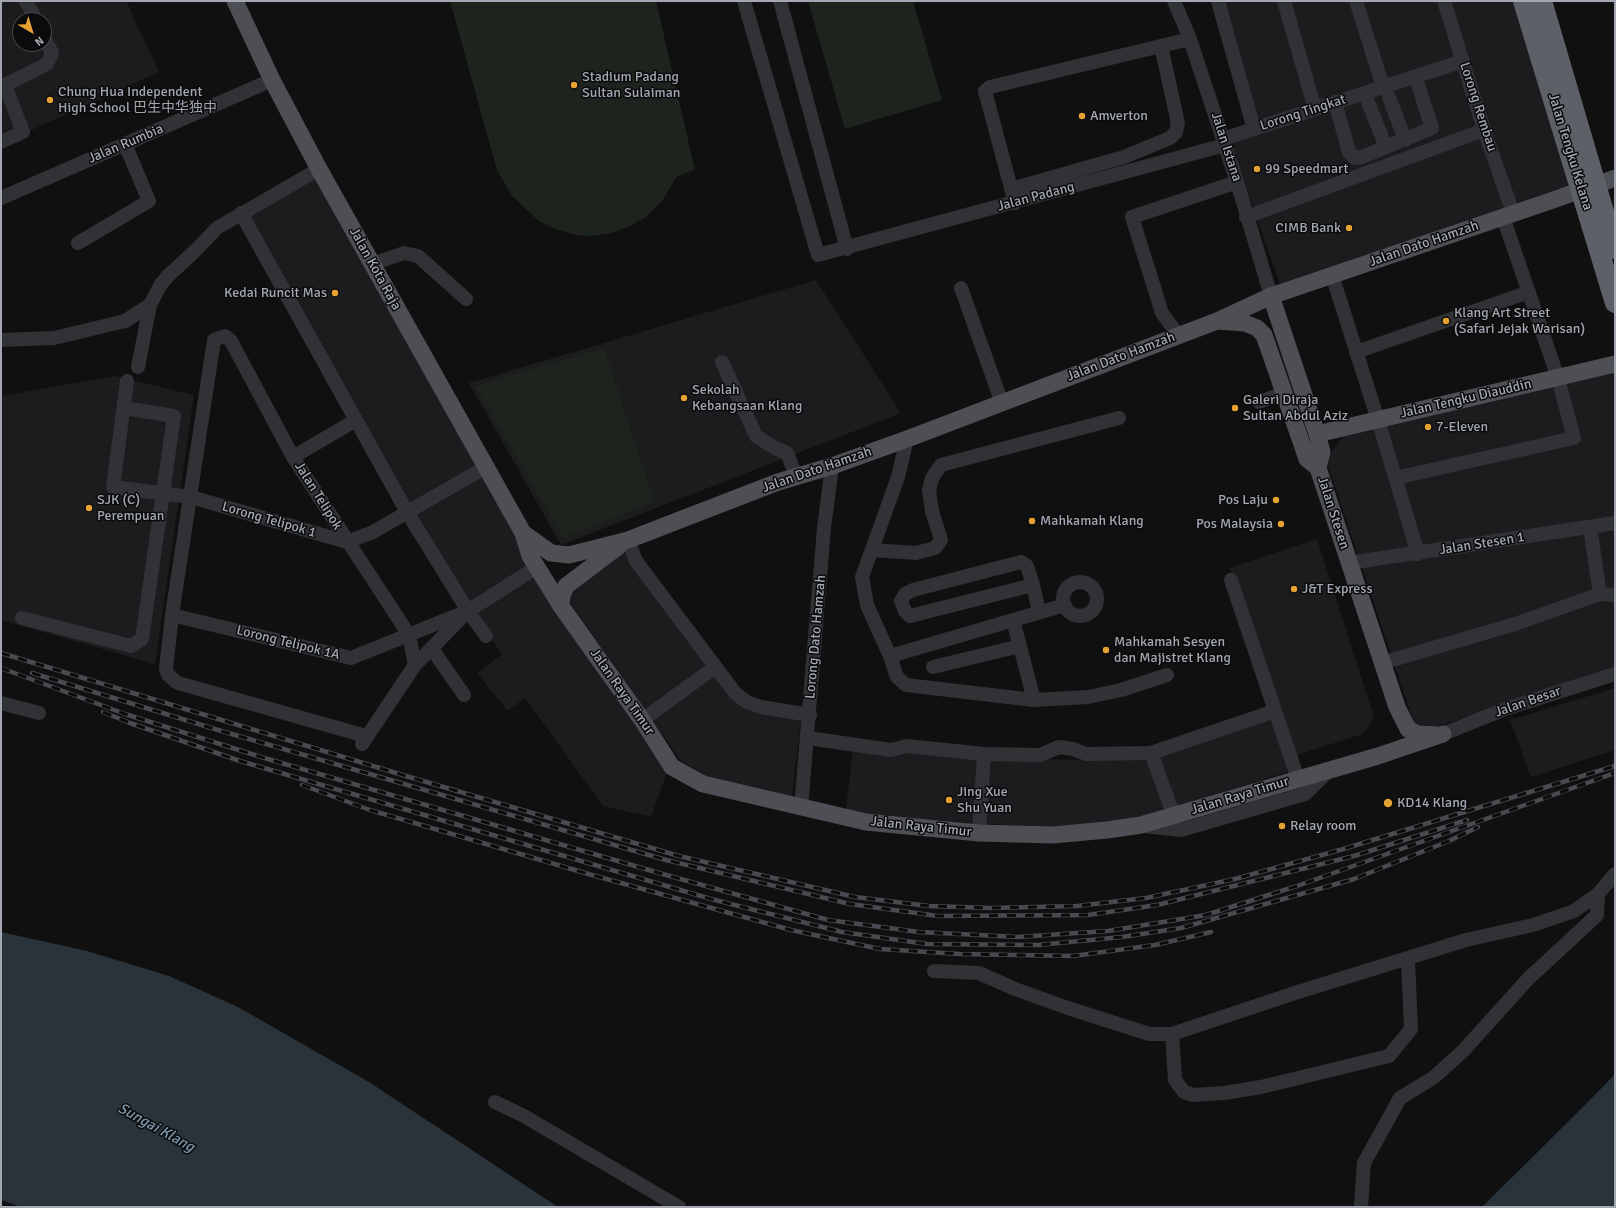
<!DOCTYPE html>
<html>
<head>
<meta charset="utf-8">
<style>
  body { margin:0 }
  #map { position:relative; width:1616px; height:1208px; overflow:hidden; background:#101011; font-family:Signika,sans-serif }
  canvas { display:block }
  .frame { position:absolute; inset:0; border:2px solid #a2a7b1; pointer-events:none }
  .north { position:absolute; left:12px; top:12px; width:40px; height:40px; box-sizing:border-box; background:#0b0b0c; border:1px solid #47494e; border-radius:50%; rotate:142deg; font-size:11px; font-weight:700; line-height:16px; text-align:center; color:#a2a7b1 }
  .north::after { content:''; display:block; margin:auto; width:14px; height:18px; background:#e6a233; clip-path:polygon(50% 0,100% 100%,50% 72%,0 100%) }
</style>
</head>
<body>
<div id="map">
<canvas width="1616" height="1208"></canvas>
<div class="frame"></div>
<div class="north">N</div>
</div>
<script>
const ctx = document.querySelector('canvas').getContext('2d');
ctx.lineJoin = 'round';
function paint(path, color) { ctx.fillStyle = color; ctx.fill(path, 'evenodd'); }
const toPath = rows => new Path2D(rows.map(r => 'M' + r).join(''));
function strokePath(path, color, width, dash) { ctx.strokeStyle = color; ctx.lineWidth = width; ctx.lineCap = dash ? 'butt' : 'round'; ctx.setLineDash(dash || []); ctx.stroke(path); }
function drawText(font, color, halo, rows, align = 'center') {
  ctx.font = font + ' Signika,"Noto Sans SC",sans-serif'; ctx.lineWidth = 3; ctx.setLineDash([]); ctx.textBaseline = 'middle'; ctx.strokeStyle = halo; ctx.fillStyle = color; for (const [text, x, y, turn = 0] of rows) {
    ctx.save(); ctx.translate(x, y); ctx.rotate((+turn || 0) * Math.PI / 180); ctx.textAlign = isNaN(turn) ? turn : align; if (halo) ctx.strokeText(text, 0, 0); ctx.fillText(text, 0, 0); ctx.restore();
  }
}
const built = toPath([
  [1,1,126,1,159,72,1,144],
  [20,20,44,20,44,44,20,44],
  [1218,1,1516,1,1572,184,1280,284,1230,142,1260,132],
  [315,179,515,536,552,605,667,772,651,817,603,806,525,698,508,711,477,673,502,654,467,605,247,217],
  [816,280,901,413,561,545,469,383],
  [1615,373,1615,669,1422,731,1415,726,1328,466,1330,454,1344,436],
  [115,376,194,395,155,664,1,620,1,396],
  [1317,539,1374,717,1363,734,1294,756,1230,568],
  [622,550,732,695,801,718,792,797,708,777,680,760,570,602,572,588],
  [1615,688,1615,750,1531,777,1510,720],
  [1274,716,1291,771,1140,817,1104,823,1051,827,985,824,870,814,846,809,853,747,907,749,988,758,1091,760]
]);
const green = toPath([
  [450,1,656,1,695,170,677,176,662,201,646,217,628,227,611,233,592,236,576,235,555,229,539,221,512,196,497,170],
  [808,1,913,1,942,100,845,129],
  [604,348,655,502,563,538,475,386]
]);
const water = toPath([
  [1,932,87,951,169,976,238,1007,369,1082,558,1207,21,1207,1,1200],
  [1615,1074,1615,1207,1482,1207,1587,1103]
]);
const minor = toPath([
  [26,1,36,20],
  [744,1,818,255,1225,145],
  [780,1,847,249],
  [1174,1,1190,39,1237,182,1271,296],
  [1218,1,1254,129],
  [1284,1,1315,109],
  [1356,1,1383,87],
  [1444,1,1484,130,1513,213],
  [1389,97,1405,140],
  [1335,102,1349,152,1355,158,1362,157,1432,128,1418,85],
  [1368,102,1386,147],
  [1223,139,1463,61],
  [1,142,23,132,5,85,47,64,52,53,44,37],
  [1011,189,1124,157,1170,138,1176,132,1178,123,1161,46],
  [1,198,272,80],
  [1015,203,985,91,990,87,1190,39],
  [241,213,407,512,468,611,486,636],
  [1246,217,1484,130],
  [78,243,149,201,125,144],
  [372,264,404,253,418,256,466,299],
  [1332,275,1378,420,1418,554],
  [961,288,1002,403],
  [1178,335,1162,313,1132,217,1237,182],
  [1,340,54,338,125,321,150,305,161,284,169,275,196,250,217,228,319,169],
  [1356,352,1529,292],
  [722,362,756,436,775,448,787,453,796,476],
  [138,367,150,305],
  [127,381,113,487,191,497,347,542],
  [1259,402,1284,393],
  [907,439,898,477,862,577,867,605,890,656,897,677,906,685,1034,700,1088,697,1121,690,1167,675],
  [293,457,356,420],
  [1395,478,1574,438,1558,378,1503,217],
  [1590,527,1600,594],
  [628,540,636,561,736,694,747,702,761,707,810,715],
  [347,542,373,532,486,467],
  [872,550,916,553,935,548,941,540,932,511,929,490,932,478,941,465,1119,418],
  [1349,563,1615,523],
  [1231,580,1298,779],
  '1063 599a17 17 0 1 1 34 0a17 17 0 1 1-34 0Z',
  [1033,585,910,616,905,611,901,601,905,594,913,590,1021,562,1027,566,1033,585,1039,612],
  [172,615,351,658,468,611],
  [22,618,131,646,142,639,174,416,124,408],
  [1013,620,1034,700],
  [432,649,464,695],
  [890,656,1065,605],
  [1382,663,1515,624,1600,594,1615,595],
  [933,667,1020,646],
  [1,703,39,713],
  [642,720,714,668],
  [1443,734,1505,709,1615,674],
  [366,736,178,683,168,675,166,669,172,615,214,340,225,336,231,341,293,457,409,635,415,665],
  [808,738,891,750,907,746,984,754],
  [362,744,415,665,468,611,537,567],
  [1151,753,1275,711],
  [801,808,824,528,832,466],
  [1144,826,1181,830,1305,794,1330,770],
  [979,833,984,754,1040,755,1059,747,1073,749,1086,754,1151,753,1174,816],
  [934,971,979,973,1015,989,1068,1008,1149,1034,1172,1034,1298,992,1466,940,1533,925,1574,911,1598,894,1615,874],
  [1172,1034,1175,1080,1184,1092,1193,1095,1224,1093,1261,1087,1389,1056,1411,1029,1408,959],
  [495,1102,524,1116,679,1207],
  [1361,1207,1364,1163,1400,1098,1433,1078,1463,1051,1528,979,1597,915,1598,894]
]);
const major = toPath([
  [235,1,272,80,319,169,523,533,530,556,561,606,642,720,672,767,703,784,866,822,979,833,1053,835,1107,830,1141,825,1378,756,1443,734],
  [1271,296,1317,434,1322,452,1318,468,1397,707,1408,729,1417,734,1436,735],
  [1218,321,1245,323,1257,328,1264,335,1307,459,1318,468],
  [1317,434,1615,364],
  [523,533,551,553,569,555,628,540,778,482,832,466,907,439,1217,321,1271,296,1553,200,1615,178],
  [561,606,562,596,566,586,619,546]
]);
const highway = toPath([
  [1523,1,1615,303],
  [1542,1,1615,249]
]);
const rail = toPath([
  [1,653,406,776,679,856,855,897,929,906,990,908,1077,906,1146,898,1235,879,1340,850,1615,766],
  [1,668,125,714,261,757,659,873,828,920,919,932,1018,937,1108,931,1206,915,1297,886,1615,773],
  [32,673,218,730,666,860,850,904,938,916,1088,915,1157,905,1354,856,1467,820],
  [103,712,130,723,240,761,711,899,842,932,927,944,1038,945,1122,937,1181,928,1354,879,1449,841,1478,827],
  [302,785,370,810,592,875,791,930,880,949,960,954,1073,956,1155,945,1211,932]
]);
const markers = [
  [574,85,4,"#e6a233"],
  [50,100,4,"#e6a233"],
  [1082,116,4,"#e6a233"],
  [1257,169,4,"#e6a233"],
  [1349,228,4,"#e6a233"],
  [335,293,4,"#e6a233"],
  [1446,321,4,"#e6a233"],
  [684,398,4,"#e6a233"],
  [1235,408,4,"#e6a233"],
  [1428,427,4,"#e6a233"],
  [1276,500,4,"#e6a233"],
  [89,508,4,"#e6a233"],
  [1032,521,4,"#e6a233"],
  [1281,524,4,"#e6a233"],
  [1294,589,4,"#e6a233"],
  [1106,650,4,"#e6a233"],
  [949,800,4,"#e6a233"],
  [1388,803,5,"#e6a233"],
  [1282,826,4,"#e6a233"]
];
const poiNames = [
  ["Stadium Padang",582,77],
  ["Sultan Sulaiman",582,93],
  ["Chung Hua Independent",58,92],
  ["High School 巴生中华独中",58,108],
  ["Amverton",1090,116],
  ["99 Speedmart",1265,169],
  ["CIMB Bank",1341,228,"right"],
  ["Kedai Runcit Mas",327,293,"right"],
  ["Klang Art Street",1454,313],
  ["(Safari Jejak Warisan)",1454,329],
  ["Sekolah",692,390],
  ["Kebangsaan Klang",692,406],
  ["Galeri Diraja",1243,400],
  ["Sultan Abdul Aziz",1243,416],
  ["7-Eleven",1436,427],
  ["SJK (C)",97,500],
  ["Perempuan",97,516],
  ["Pos Laju",1268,500,"right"],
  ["Mahkamah Klang",1040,521],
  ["Pos Malaysia",1273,524,"right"],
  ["J&T Express",1302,589],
  ["Mahkamah Sesyen",1114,642],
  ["dan Majistret Klang",1114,658],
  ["Jing Xue",957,792],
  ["Shu Yuan",957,808],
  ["KD14 Klang",1397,803],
  ["Relay room",1290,826]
];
const streetNames = [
  ["Lorong Rembau",1478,107,72],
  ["Lorong Tingkat",1303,113,-18],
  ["Jalan Rumbia",126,144,-23],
  ["Jalan Istana",1226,147,72],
  ["Jalan Tengku Kelana",1570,152,73],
  ["Jalan Padang",1036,197,-15],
  ["Jalan Dato Hamzah",1424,244,-19],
  ["Jalan Kota Raja",375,269,61],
  ["Jalan Dato Hamzah",1121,357,-21],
  ["Jalan Tengku Diauddin",1466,399,-13],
  ["Jalan Dato Hamzah",817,470,-19],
  ["Jalan Telipok",318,496,58],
  ["Jalan Stesen",1333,513,72],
  ["Lorong Telipok 1",269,520,16],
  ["Jalan Stesen 1",1482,544,-9],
  ["Lorong Dato Hamzah",816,637,-85],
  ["Lorong Telipok 1A",288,643,14],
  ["Jalan Raya Timur",622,692,55],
  ["Jalan Besar",1528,702,-19],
  ["Jalan Raya Timur",1240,796,-17],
  ["Jalan Raya Timur",921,827,6]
];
const waterNames = [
  ["Sungai Klang",156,1128,29]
];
paint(built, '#1c1c1e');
paint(green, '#1d231d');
paint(water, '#2a3339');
strokePath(minor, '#313236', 14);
strokePath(major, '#4d4f55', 17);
strokePath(highway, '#5d6067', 20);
strokePath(rail, '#484a4f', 4.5);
strokePath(rail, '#0b0b0c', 3, [9]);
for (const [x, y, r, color] of markers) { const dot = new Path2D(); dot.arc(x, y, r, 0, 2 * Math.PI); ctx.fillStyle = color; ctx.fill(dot); strokePath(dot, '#0b0b0c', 1.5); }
drawText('14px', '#a2a7b1', '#0b0b0c', poiNames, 'left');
drawText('14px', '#a2a7b1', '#0b0b0c', streetNames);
drawText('italic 15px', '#7a96ab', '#0b0b0c', waterNames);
</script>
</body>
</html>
